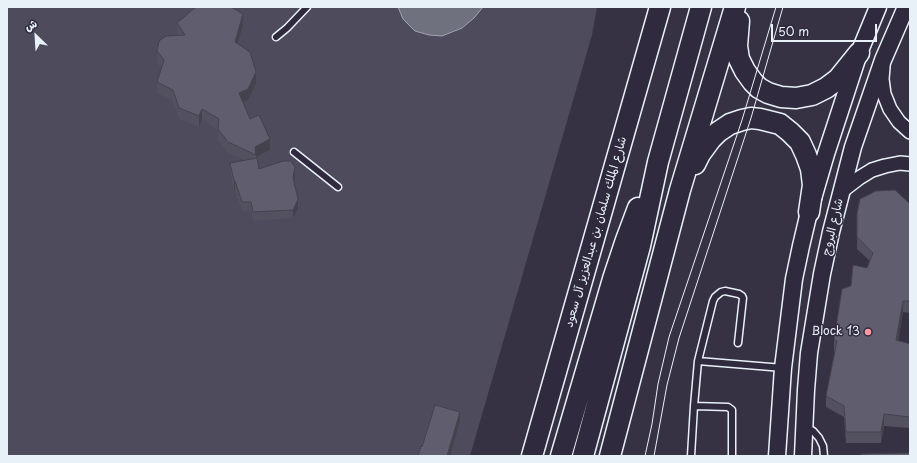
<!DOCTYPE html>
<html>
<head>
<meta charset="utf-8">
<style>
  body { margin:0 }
  #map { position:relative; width:917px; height:463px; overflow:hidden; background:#363244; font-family:"Playpen Sans","Playpen Sans Arabic",sans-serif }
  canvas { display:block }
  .frame { position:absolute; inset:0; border:8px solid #e8f1f8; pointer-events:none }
  .north { position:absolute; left:16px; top:16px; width:40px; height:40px; -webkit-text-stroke:3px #2f2a3d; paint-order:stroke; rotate:335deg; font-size:11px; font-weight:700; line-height:16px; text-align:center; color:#e8f1f8 }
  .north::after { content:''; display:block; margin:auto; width:14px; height:18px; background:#e8f1f8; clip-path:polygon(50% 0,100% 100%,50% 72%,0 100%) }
  .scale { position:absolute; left:771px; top:24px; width:106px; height:18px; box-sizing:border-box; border:2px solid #e8f1f8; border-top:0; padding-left:5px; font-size:12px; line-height:14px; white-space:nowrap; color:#e8f1f8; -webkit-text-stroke:3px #2f2a3d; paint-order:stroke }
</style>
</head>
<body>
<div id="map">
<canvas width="917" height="463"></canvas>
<div class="frame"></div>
<div class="north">ش</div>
<div class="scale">50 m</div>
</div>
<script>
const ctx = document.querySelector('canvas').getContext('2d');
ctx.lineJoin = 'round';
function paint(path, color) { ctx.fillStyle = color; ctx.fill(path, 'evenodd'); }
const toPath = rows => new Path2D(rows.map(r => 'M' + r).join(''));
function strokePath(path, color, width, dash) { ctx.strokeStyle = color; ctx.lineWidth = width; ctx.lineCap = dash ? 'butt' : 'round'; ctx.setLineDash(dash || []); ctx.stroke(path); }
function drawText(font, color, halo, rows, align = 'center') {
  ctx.font = font + ' "Playpen Sans","Playpen Sans Arabic",sans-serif'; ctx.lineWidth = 3; ctx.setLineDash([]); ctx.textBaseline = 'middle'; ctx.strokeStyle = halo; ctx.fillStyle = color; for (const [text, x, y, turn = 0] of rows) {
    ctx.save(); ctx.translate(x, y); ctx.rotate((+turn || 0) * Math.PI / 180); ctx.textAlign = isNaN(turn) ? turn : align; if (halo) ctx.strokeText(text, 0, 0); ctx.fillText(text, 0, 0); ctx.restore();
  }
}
const green = toPath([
  [7,7,597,7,592,35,470,456,7,456]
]);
const water = toPath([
  [398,7,483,7,474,18,462,28,442,36,429,35,415,31,403,19,398,7]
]);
const service = toPath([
  [276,37,287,28,307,7],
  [294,152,338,187],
  [698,361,783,368],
  [694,406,698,361,713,301,715,297,721,292,725,291,739,294,742,296,743,298,738,343],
  [806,427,813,431,819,438,823,446,824,456],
  [691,456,694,406,728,407,732,410,732,456]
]);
const minor = toPath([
  [883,67,882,79,884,94,890,109,899,122,910,132],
  [842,191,859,178,872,170,885,166,900,163,910,164]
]);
const tertiary = toPath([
  [777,456,783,368,794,279,801,246,809,212,826,154,859,53,878,7],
  [803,456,806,390,809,353,822,274,831,232,853,147,883,60,906,7]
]);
const primary = toPath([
  [739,21,737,46,739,59,745,71,753,82,759,88,768,93,781,97,796,98,812,95,826,88,838,79,859,53],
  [695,164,700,154,711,139,718,132,730,124,742,120,751,118,760,119,780,124,790,132,800,142,806,155,811,169,813,185,809,212],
  [532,456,660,7],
  [561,456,613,279,626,240,638,208],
  [583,456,640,246,658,162,701,7],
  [610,456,680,190,735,7]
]);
const tram = toPath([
  [645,456,652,424,658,384,669,337,742,120,776,7],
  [654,456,667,385,679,338,751,118,783,7]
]);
const wall = toPath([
  [177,23,243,25,238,44,256,83,248,100,243,102,250,119,270,150,256,157,259,169,295,176,294,183,298,208,293,218,253,221,251,211,242,211,235,190,234,190,230,172,230,163,244,160,228,153,218,140,218,130,202,120,199,127,179,119,173,101,157,93,157,82,161,68,157,62,157,51,178,36,177,34],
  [910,204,910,313,903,312,898,341,910,344,910,428,884,426,881,443,846,443,844,417,826,407,826,396,835,352,834,352,834,340,851,286,867,268,870,261,857,249,857,214]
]);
const shadedWall = toPath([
  [243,14,243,25,235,53,235,42],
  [256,72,256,83,248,100,239,104,239,93],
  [202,109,202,120,199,127,199,116],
  [270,139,270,150,256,157,255,147],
  [295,167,295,176,293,187,293,178],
  [234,181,235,181,235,190,234,190],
  [298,199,298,208,293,218,293,210],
  [903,301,903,312,896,351,896,340],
  [460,412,460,421,450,456,447,456],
  [884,414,884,426,881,443,881,432]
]);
const building = toPath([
  [196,7,231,7,243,14,235,42,250,52,256,72,248,89,239,93,250,119,259,115,270,139,255,147,256,155,228,142,218,129,219,119,202,109,199,116,179,108,173,90,157,82,164,60,157,51,159,41,166,36,185,35,177,23,196,7],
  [257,158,259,169,283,161,291,161,295,167,293,178,298,199,293,210,253,212,251,202,242,202,235,181,234,181,230,163,257,158],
  [895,190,910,204,910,301,903,301,896,340,910,344,910,417,884,414,881,432,846,432,844,406,826,396,837,341,834,340,842,289,851,286,853,265,867,268,873,253,857,237,857,214,860,199,876,191,895,190],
  [435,405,460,412,447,456,418,456,421,446,422,447,435,405],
  [910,453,910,456,861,456,861,454,910,453]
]);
const markers = [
  [868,332,4,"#ff9aa2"]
];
const streetNames = [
  ["شارع البروج",833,227,-77],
  ["شارع الملك سلمان بن عبدالعزيز آل سعود",596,232,-74]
];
const poiNames = [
  ["Block 13",860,332]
];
paint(green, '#4d4b5c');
paint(water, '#70717f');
strokePath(water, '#a0a4af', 1);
strokePath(service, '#e8f1f8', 9);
strokePath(minor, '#e8f1f8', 16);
strokePath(tertiary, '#e8f1f8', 19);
strokePath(primary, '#e8f1f8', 23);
strokePath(service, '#2f2a3d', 6);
strokePath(minor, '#2f2a3d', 13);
strokePath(tertiary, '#2f2a3d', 16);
strokePath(primary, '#2f2a3d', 20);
strokePath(tram, '#e8f1f8', 1);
paint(wall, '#53515f');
paint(shadedWall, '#43424d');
paint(building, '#605e6e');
strokePath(building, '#43424d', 1);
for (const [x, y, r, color] of markers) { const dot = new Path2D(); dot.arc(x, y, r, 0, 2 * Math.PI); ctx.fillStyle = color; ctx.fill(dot); strokePath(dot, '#2f2a3d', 1.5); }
drawText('12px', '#e8f1f8', '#2f2a3d', streetNames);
drawText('12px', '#e8f1f8', '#2f2a3d', poiNames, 'right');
</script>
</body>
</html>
